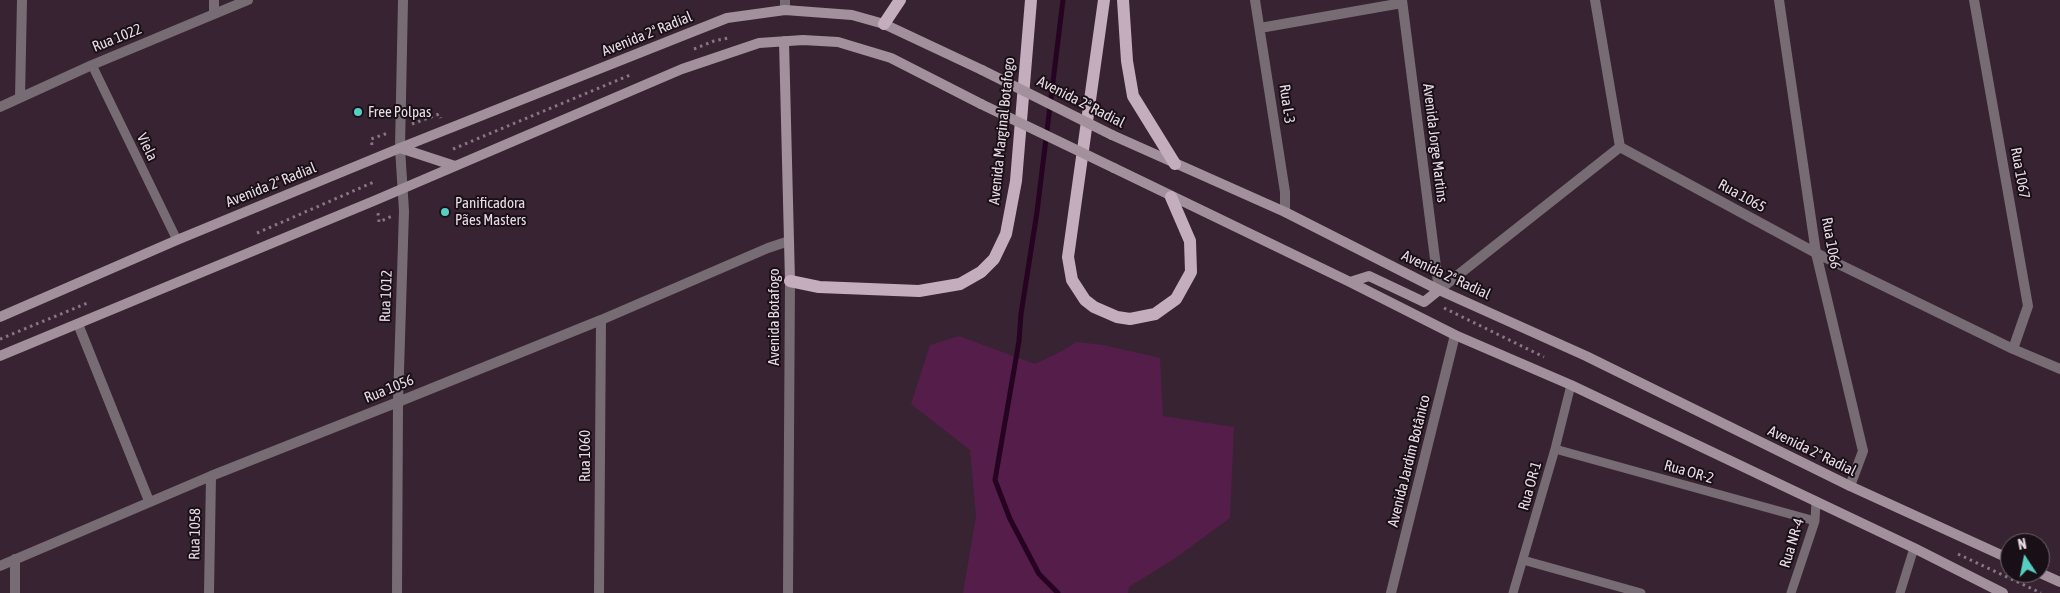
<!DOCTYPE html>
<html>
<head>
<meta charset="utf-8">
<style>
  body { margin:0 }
  #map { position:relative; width:2060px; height:593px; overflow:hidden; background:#382332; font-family:"Asap Condensed",sans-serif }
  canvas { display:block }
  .north { position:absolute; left:2000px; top:533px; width:50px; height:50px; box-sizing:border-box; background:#191017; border:1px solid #6c6169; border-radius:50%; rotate:349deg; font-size:14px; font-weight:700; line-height:20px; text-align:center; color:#e9dbe5 }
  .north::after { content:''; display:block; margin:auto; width:18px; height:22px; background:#57cec2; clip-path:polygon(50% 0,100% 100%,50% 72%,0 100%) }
</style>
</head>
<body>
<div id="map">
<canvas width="2060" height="593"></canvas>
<div class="north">N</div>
</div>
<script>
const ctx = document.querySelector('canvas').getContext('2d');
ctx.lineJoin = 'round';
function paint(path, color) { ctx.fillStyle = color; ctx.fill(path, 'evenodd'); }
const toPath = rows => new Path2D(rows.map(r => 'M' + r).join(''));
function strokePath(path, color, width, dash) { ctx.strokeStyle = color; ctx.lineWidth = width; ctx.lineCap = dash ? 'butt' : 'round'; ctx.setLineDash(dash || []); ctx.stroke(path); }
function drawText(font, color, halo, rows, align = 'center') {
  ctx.font = font + ' "Asap Condensed",sans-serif'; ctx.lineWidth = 4; ctx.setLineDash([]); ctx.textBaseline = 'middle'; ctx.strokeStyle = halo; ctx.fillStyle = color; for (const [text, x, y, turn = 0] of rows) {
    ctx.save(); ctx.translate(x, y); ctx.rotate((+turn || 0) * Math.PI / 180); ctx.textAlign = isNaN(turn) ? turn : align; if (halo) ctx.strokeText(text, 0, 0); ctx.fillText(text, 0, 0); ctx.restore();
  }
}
const green = toPath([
  [959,336,1035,364,1062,351,1077,342,1103,345,1160,358,1163,416,1234,427,1230,518,1174,559,1129,587,1128,593,963,593,976,516,970,450,911,404,930,345]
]);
const stream = toPath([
  [1058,593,1039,574,1010,519,995,480,1019,341,1021,314,1037,212,1063,0]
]);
const path = toPath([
  [694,49,714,41,728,38],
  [1060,92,1077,100],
  [412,124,439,114,441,118],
  [372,145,371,139,388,133],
  [453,149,630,75],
  [378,213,379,222,392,216],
  [257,233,374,182],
  [1444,308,1544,357],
  [0,339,90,302],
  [1958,554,2041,593]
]);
const service = toPath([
  [92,65,177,240],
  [1555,449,1815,521],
  [1523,560,1641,593],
  [1513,593,1555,449,1571,385],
  [1791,593,1815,521,1816,501],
  [1900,593,1914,548]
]);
const minor = toPath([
  [1255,0,1285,192,1285,212],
  [1402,0,1439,290],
  [1595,0,1620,147],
  [1779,0,1816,253,1863,451,1850,486],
  [1974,0,2028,306,2013,349],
  [214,14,214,0],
  [1260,28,1402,3],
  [20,98,22,0],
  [0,107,92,65,248,0],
  [1439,290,1620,147,1816,253,2013,349,2060,369],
  [78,324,149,501],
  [0,566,211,476,398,402,601,320,768,248,789,241],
  [15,593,15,559],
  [209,593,211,476],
  [397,593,398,402,404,211,400,148,403,0],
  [599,593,601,320],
  [1391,593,1455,335]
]);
const tertiary = toPath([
  [785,0,785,10],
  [788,593,790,281]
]);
const secondary = toPath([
  [784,41,790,281],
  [1112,135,1285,212,1439,290,1586,356,1850,486,2010,559],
  [400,148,455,166],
  [1114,168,1350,282,1455,335,1571,385,1914,548,2003,593],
  [1350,282,1369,276,1424,302,1439,290],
  [0,317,177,240,400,148,727,18,785,10,852,15,884,24,982,70],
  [0,356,376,200,682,69,759,43,803,40,838,42,891,58,981,104],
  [2040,573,2060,582]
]);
const primary = toPath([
  [1104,0,1068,257,1072,280,1085,300,1094,307,1117,317,1130,319,1155,314,1176,299,1191,272,1190,241,1171,197],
  [1123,0,1127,61,1133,96,1175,164],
  [884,24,900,0],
  [790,281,819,287,919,291,960,284,981,272,994,259,1006,234,1016,181,1031,0]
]);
const secondaryBridge = toPath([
  [982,70,1112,135],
  [981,104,1114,168]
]);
const markers = [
  [358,112,5,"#57cec2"],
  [445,212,5,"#57cec2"]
];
const streetNames = [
  ["Avenida 2ª Radial",647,34,-22],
  ["Rua 1022",117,38,-22],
  ["Avenida 2ª Radial",1081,102,27],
  ["Rua L-3",1287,104,82],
  ["Avenida Marginal Botafogo",1002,131,-84],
  ["Avenida Jorge Martins",1435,143,83],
  ["Viela",147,147,64],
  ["Rua 1067",2020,173,80],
  ["Avenida 2ª Radial",271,185,-22],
  ["Rua 1065",1742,196,29],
  ["Rua 1066",1831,243,80],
  ["Avenida 2ª Radial",1446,275,25],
  ["Rua 1012",386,296,-88],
  ["Avenida Botafogo",774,317,-90],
  ["Rua 1056",389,389,-22],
  ["Avenida 2ª Radial",1812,451,26],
  ["Rua 1060",585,456,-90],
  ["Avenida Jardim Botânico",1409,461,-76],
  ["Rua OR-2",1689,472,16],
  ["Rua OR-1",1530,486,-74],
  ["Rua 1058",195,534,-89],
  ["Rua NR-4",1792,543,-73]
];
const poiNames = [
  ["Free Polpas",368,112],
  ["Panificadora",455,203],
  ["Pães Masters",455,220]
];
paint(green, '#551d4a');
strokePath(stream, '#260320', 5);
strokePath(path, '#887783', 3, [2.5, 4]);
strokePath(service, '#776c74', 9);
strokePath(minor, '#776c74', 10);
strokePath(tertiary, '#776c74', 10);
strokePath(secondary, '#a2919d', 10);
strokePath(primary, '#c4adbd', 12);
strokePath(secondaryBridge, '#a2919d', 10);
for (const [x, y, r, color] of markers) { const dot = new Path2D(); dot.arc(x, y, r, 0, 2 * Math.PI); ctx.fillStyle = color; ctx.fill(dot); strokePath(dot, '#191017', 2); }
drawText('15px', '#e9dbe5', '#191017', streetNames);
drawText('15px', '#e9dbe5', '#191017', poiNames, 'left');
</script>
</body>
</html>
